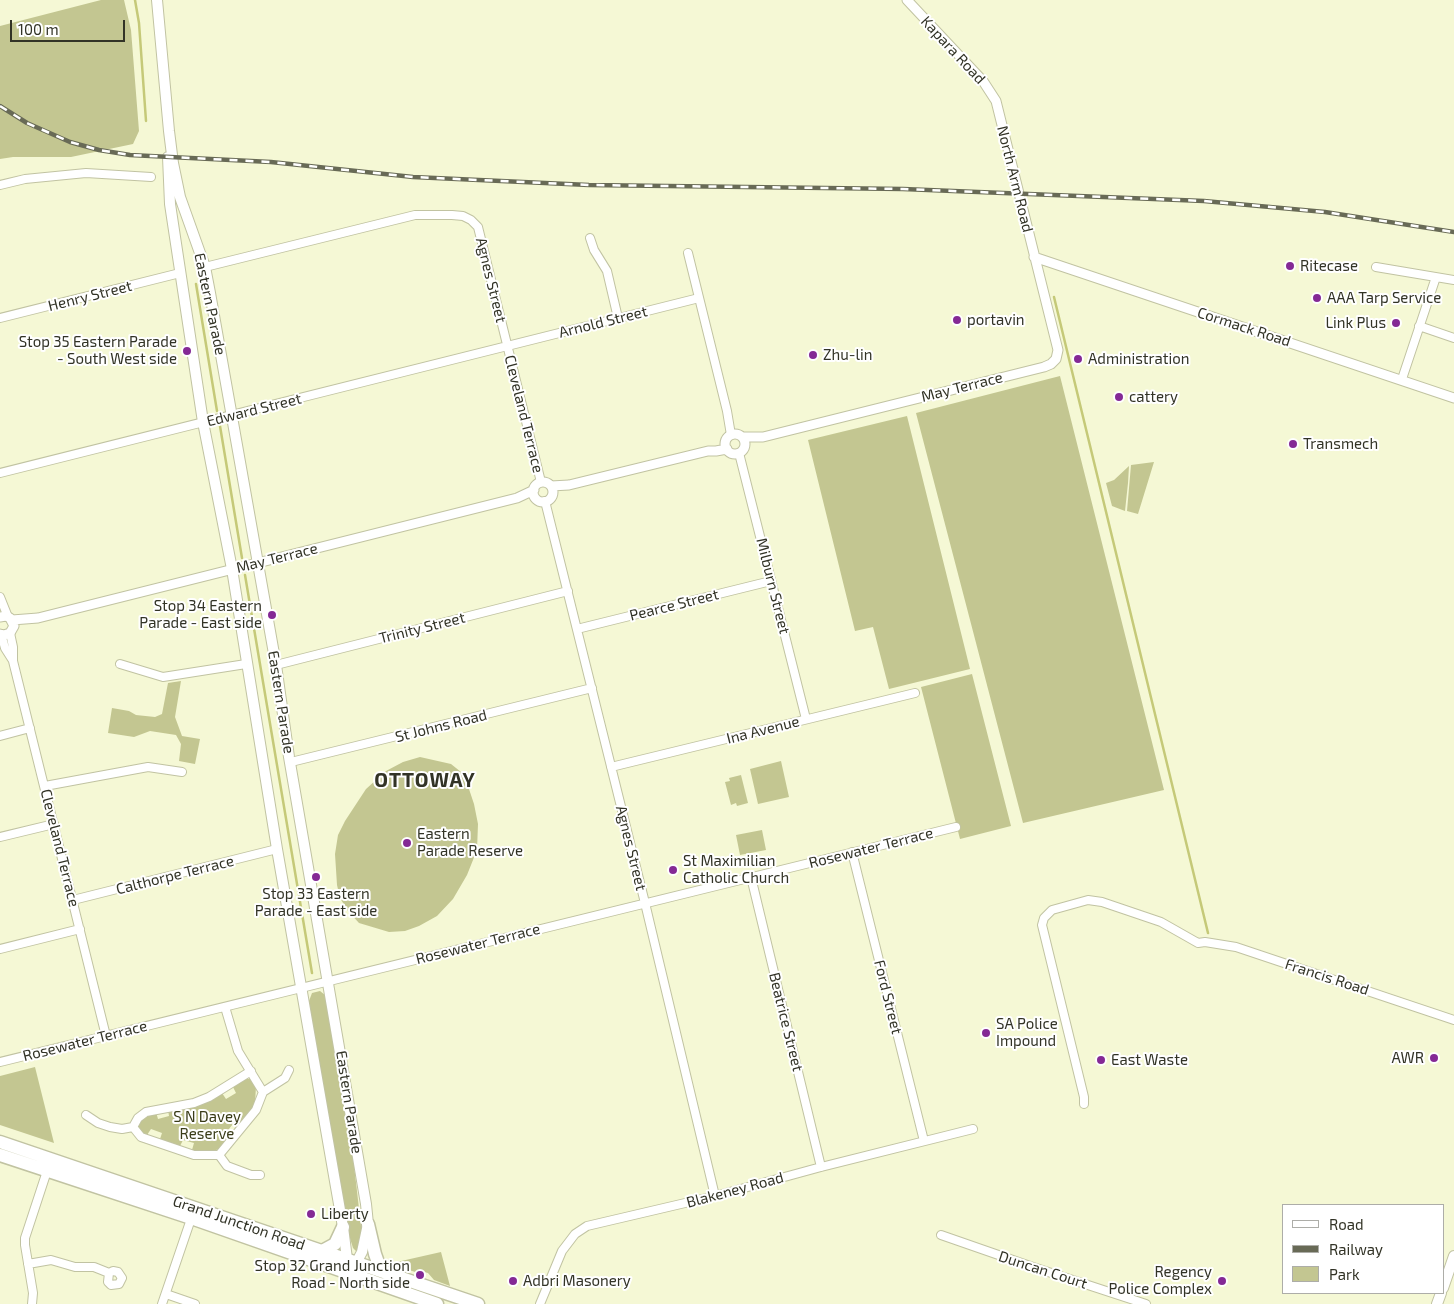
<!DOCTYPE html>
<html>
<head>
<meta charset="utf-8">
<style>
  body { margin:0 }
  #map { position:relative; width:1454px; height:1304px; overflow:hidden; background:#f5f8d5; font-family:"Exo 2",sans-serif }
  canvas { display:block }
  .legend { position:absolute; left:1282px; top:1204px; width:162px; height:90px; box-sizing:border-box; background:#fff; border:1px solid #adada8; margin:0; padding:6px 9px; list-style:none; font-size:15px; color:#323326 }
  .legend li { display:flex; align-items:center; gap:10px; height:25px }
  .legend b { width:25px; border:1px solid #adada8 }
  .scale { position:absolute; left:10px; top:20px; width:115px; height:22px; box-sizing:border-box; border:2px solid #323326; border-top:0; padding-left:6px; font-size:15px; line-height:18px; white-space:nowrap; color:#323326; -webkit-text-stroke:4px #fff; paint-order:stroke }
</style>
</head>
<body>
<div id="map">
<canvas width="1454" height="1304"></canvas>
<ul class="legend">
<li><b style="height:6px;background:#fff"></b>Road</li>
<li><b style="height:6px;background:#686a56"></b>Railway</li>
<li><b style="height:14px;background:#c3c691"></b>Park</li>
</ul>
<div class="scale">100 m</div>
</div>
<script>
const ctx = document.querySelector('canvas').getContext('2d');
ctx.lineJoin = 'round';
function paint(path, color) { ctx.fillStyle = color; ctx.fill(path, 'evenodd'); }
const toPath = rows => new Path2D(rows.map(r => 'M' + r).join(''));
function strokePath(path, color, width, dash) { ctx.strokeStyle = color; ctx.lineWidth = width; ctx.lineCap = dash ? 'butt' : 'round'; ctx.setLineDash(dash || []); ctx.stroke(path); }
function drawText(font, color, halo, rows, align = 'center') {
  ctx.font = font + ' "Exo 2",sans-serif'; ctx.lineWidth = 4; ctx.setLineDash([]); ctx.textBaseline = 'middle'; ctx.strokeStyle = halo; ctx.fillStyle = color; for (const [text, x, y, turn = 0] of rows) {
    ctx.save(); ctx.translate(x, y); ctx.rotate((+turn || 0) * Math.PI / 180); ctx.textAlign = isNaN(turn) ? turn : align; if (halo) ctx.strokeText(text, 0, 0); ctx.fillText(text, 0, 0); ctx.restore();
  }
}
const green = toPath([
  [101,0,124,0,131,30,139,131,133,144,71,157,13,157,0,159,0,26],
  [1060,376,1164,790,1023,823,916,413],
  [907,416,970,669,889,689,873,627,855,631,808,440],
  [1154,462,1138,514,1127,511,1131,465],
  [1129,466,1128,483,1125,511,1112,506,1106,483,1114,480],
  [972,674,1011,826,960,839,921,687],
  [181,681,175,717,182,736,200,739,195,764,179,761,181,744,176,735,150,731,134,737,108,733,112,708,129,711,136,715,155,717,162,714,168,683],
  [420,757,451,764,461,772,467,783,474,804,478,824,477,850,467,875,453,899,437,916,419,926,405,931,389,932,359,923,348,911,340,898,337,885,335,854,338,835,345,821,366,789,386,771,403,762],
  [781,761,789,797,758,804,750,769],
  [741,775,748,803,737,806,736,803,731,805,725,782,730,781,729,778],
  [762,830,766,850,740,855,736,835],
  [320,991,325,995,354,1165,362,1235,358,1250,356,1251,353,1248,349,1235,309,1001,312,993],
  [35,1067,54,1143,0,1125,0,1076],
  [245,1079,250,1079,254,1082,256,1086,255,1104,241,1124,236,1120,229,1129,233,1133,223,1147,214,1151,196,1152,192,1150,194,1143,183,1140,180,1146,160,1139,162,1133,151,1129,147,1135,143,1133,137,1127,138,1122,151,1113,156,1112,158,1119,169,1116,168,1110,202,1104,222,1093,226,1099,236,1093,233,1087],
  [441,1252,450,1286,434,1280,428,1273,420,1271,419,1273,388,1264]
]);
const stream = toPath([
  [135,0,139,23,146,121],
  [196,284,217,411],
  [1054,297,1208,933],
  [220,426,242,558],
  [245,575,312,973]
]);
const minor = toPath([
  [0,185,25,179,86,173,151,177],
  [590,238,594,250,607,271,618,318],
  [688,253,727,411,731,435],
  [205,267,415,215,452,215,463,216,471,220,478,227,541,482],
  [1376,267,1454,280],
  [0,318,180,273],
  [1419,326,1454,338],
  [1402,379,1436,277],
  [739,453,806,719],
  [0,473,699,298],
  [545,501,645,903,715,1196],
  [0,597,8,617],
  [577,629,771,581],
  [10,633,13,647,13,661,106,1036],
  [1,634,5,648,12,659],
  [120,664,163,677,246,664],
  [276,665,568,591],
  [0,736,30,728],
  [291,762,592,688],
  [611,767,915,693],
  [45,786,148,767,182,772],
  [0,837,54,824],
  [852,852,924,1141],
  [751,877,821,1167],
  [73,900,277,849],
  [0,949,80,929],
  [0,1062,956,827],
  [263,1092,285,1078,289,1070],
  [1084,1104,1084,1097,1042,925,1044,918,1052,910,1088,900,1102,902,1161,922,1198,943,1205,942,1236,947,1454,1020],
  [86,1115,98,1123,110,1127,122,1129,133,1127],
  [133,1127,141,1137,194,1155,219,1155,227,1166,251,1175,260,1175],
  [133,1127,138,1118,146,1112,194,1103,209,1097,251,1071],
  [219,1155,256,1110,263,1092,238,1051,225,1007],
  [941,1235,1033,1267,1146,1304],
  [28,1264,51,1260,75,1267,94,1267,109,1273,113,1271,118,1272,122,1278,119,1284,111,1285,108,1282,109,1273],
  [166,1294,195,1304],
  [32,1304,33,1293,25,1245,25,1238,48,1168],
  [162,1304,192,1216],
  [540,1304,562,1251,575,1234,587,1226,715,1196,821,1167,973,1129]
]);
const tertiary = toPath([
  [1034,257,1454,398],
  '725 444a10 10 0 1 1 20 0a10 10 0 1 1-20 0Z',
  [742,437,763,437,1044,367,1051,364,1056,359,1058,350,1056,342,996,101,983,81,907,0],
  '533 492a10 10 0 1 1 20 0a10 10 0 1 1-20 0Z',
  [551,486,569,485,708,451,716,451,727,449],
  [0,617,6,616,10,618,14,626,10,633,4,635,0,634],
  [12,620,38,618,517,498,534,490]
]);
const secondary = toPath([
  [157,0,169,131,173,163,180,197,205,267,210,293,276,665,289,757,366,1204,368,1224,362,1252,354,1267],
  [168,157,170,204,203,422,232,569,277,849,343,1227,347,1259],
  [1443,1288,1454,1256],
  [1437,1304,1441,1293]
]);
const trunk = toPath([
  [0,1142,478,1304],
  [0,1155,191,1218,437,1304],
  [368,1224,375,1254,381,1271],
  [322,1251,335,1244,343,1227]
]);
const rail = toPath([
  [0,106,27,123,70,142,99,150,130,155,271,162,413,177,589,185,903,189,1204,201,1325,212,1454,232]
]);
const markers = [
  [1290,266,5,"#842995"],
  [1317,298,5,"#842995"],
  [957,320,5,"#842995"],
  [1396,323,5,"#842995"],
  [187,351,5,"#842995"],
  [813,355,5,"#842995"],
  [1078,359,5,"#842995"],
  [1119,397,5,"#842995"],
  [1293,444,5,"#842995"],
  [272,615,5,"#842995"],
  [407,843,5,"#842995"],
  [673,870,5,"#842995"],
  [316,877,5,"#842995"],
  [986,1033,5,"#842995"],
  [1434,1058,5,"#842995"],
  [1101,1060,5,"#842995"],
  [311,1214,5,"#842995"],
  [420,1275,5,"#842995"],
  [513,1281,5,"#842995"],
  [1222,1281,5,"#842995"]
];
const streetNames = [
  ["Kapara Road",953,50,47],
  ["North Arm Road",1015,179,76],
  ["Agnes Street",491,280,76],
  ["Henry Street",90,296,-14],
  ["Eastern Parade",210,304,78],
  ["Arnold Street",603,322,-14],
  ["Cormack Road",1244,327,18],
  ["May Terrace",962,387,-14],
  ["Edward Street",254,410,-14],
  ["Cleveland Terrace",524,414,76],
  ["May Terrace",277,558,-14],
  ["Milburn Street",773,586,76],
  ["Pearce Street",674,605,-14],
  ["Trinity Street",422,628,-14],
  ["Eastern Parade",281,702,81],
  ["St Johns Road",441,726,-14],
  ["Ina Avenue",763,730,-14],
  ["Cleveland Terrace",60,848,76],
  ["Agnes Street",631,848,76],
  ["Rosewater Terrace",871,848,-14],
  ["Calthorpe Terrace",175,875,-14],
  ["Rosewater Terrace",478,944,-14],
  ["Francis Road",1327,977,18],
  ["Ford Street",888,997,76],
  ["Beatrice Street",786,1022,76],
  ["Rosewater Terrace",85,1041,-14],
  ["Eastern Parade",349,1102,81],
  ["Blakeney Road",735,1190,-15],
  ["Grand Junction Road",239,1223,19],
  ["Duncan Court",1043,1270,18]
];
const poiNames = [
  ["Ritecase",1300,266],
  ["AAA Tarp Service",1327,298],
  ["portavin",967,320],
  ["Link Plus",1386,323,"right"],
  ["Stop 35 Eastern Parade",177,342,"right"],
  ["- South West side",177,359,"right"],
  ["Zhu-lin",823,355],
  ["Administration",1088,359],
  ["cattery",1129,397],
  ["Transmech",1303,444],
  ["Stop 34 Eastern",262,606,"right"],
  ["Parade - East side",262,623,"right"],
  ["Eastern",417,834],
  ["Parade Reserve",417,851],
  ["St Maximilian",683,861],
  ["Catholic Church",683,878],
  ["Stop 33 Eastern",316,894,"center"],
  ["Parade - East side",316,911,"center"],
  ["SA Police",996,1024],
  ["Impound",996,1041],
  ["AWR",1424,1058,"right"],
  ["East Waste",1111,1060],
  ["Liberty",321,1214],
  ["Stop 32 Grand Junction",410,1266,"right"],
  ["Road - North side",410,1283,"right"],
  ["Regency",1212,1272,"right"],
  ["Police Complex",1212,1289,"right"],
  ["Adbri Masonery",523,1281]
];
const parkNames = [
  ["S N Davey",207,1117],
  ["Reserve",207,1134]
];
const districtNames = [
  ["OTTOWAY",425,780]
];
paint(green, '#c3c691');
strokePath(stream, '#c5c978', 2.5);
strokePath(minor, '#c1c3a2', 10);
strokePath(tertiary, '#c1c3a2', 11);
strokePath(secondary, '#c1c3a2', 12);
strokePath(trunk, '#c1c3a2', 15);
strokePath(minor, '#fff', 8);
strokePath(tertiary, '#fff', 9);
strokePath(secondary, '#fff', 10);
strokePath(trunk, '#fff', 12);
strokePath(rail, '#686a56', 4.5);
strokePath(rail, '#fff', 2.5, [8]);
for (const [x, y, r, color] of markers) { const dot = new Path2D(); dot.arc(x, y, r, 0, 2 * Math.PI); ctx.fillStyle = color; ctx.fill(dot); strokePath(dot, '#fff', 2); }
drawText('15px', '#323326', '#fff', streetNames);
drawText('15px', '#323326', '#fff', poiNames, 'left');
drawText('15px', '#3a3c18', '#fff', parkNames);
ctx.letterSpacing = '1px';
drawText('bold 20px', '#323326', '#fff', districtNames);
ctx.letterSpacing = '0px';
</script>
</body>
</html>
